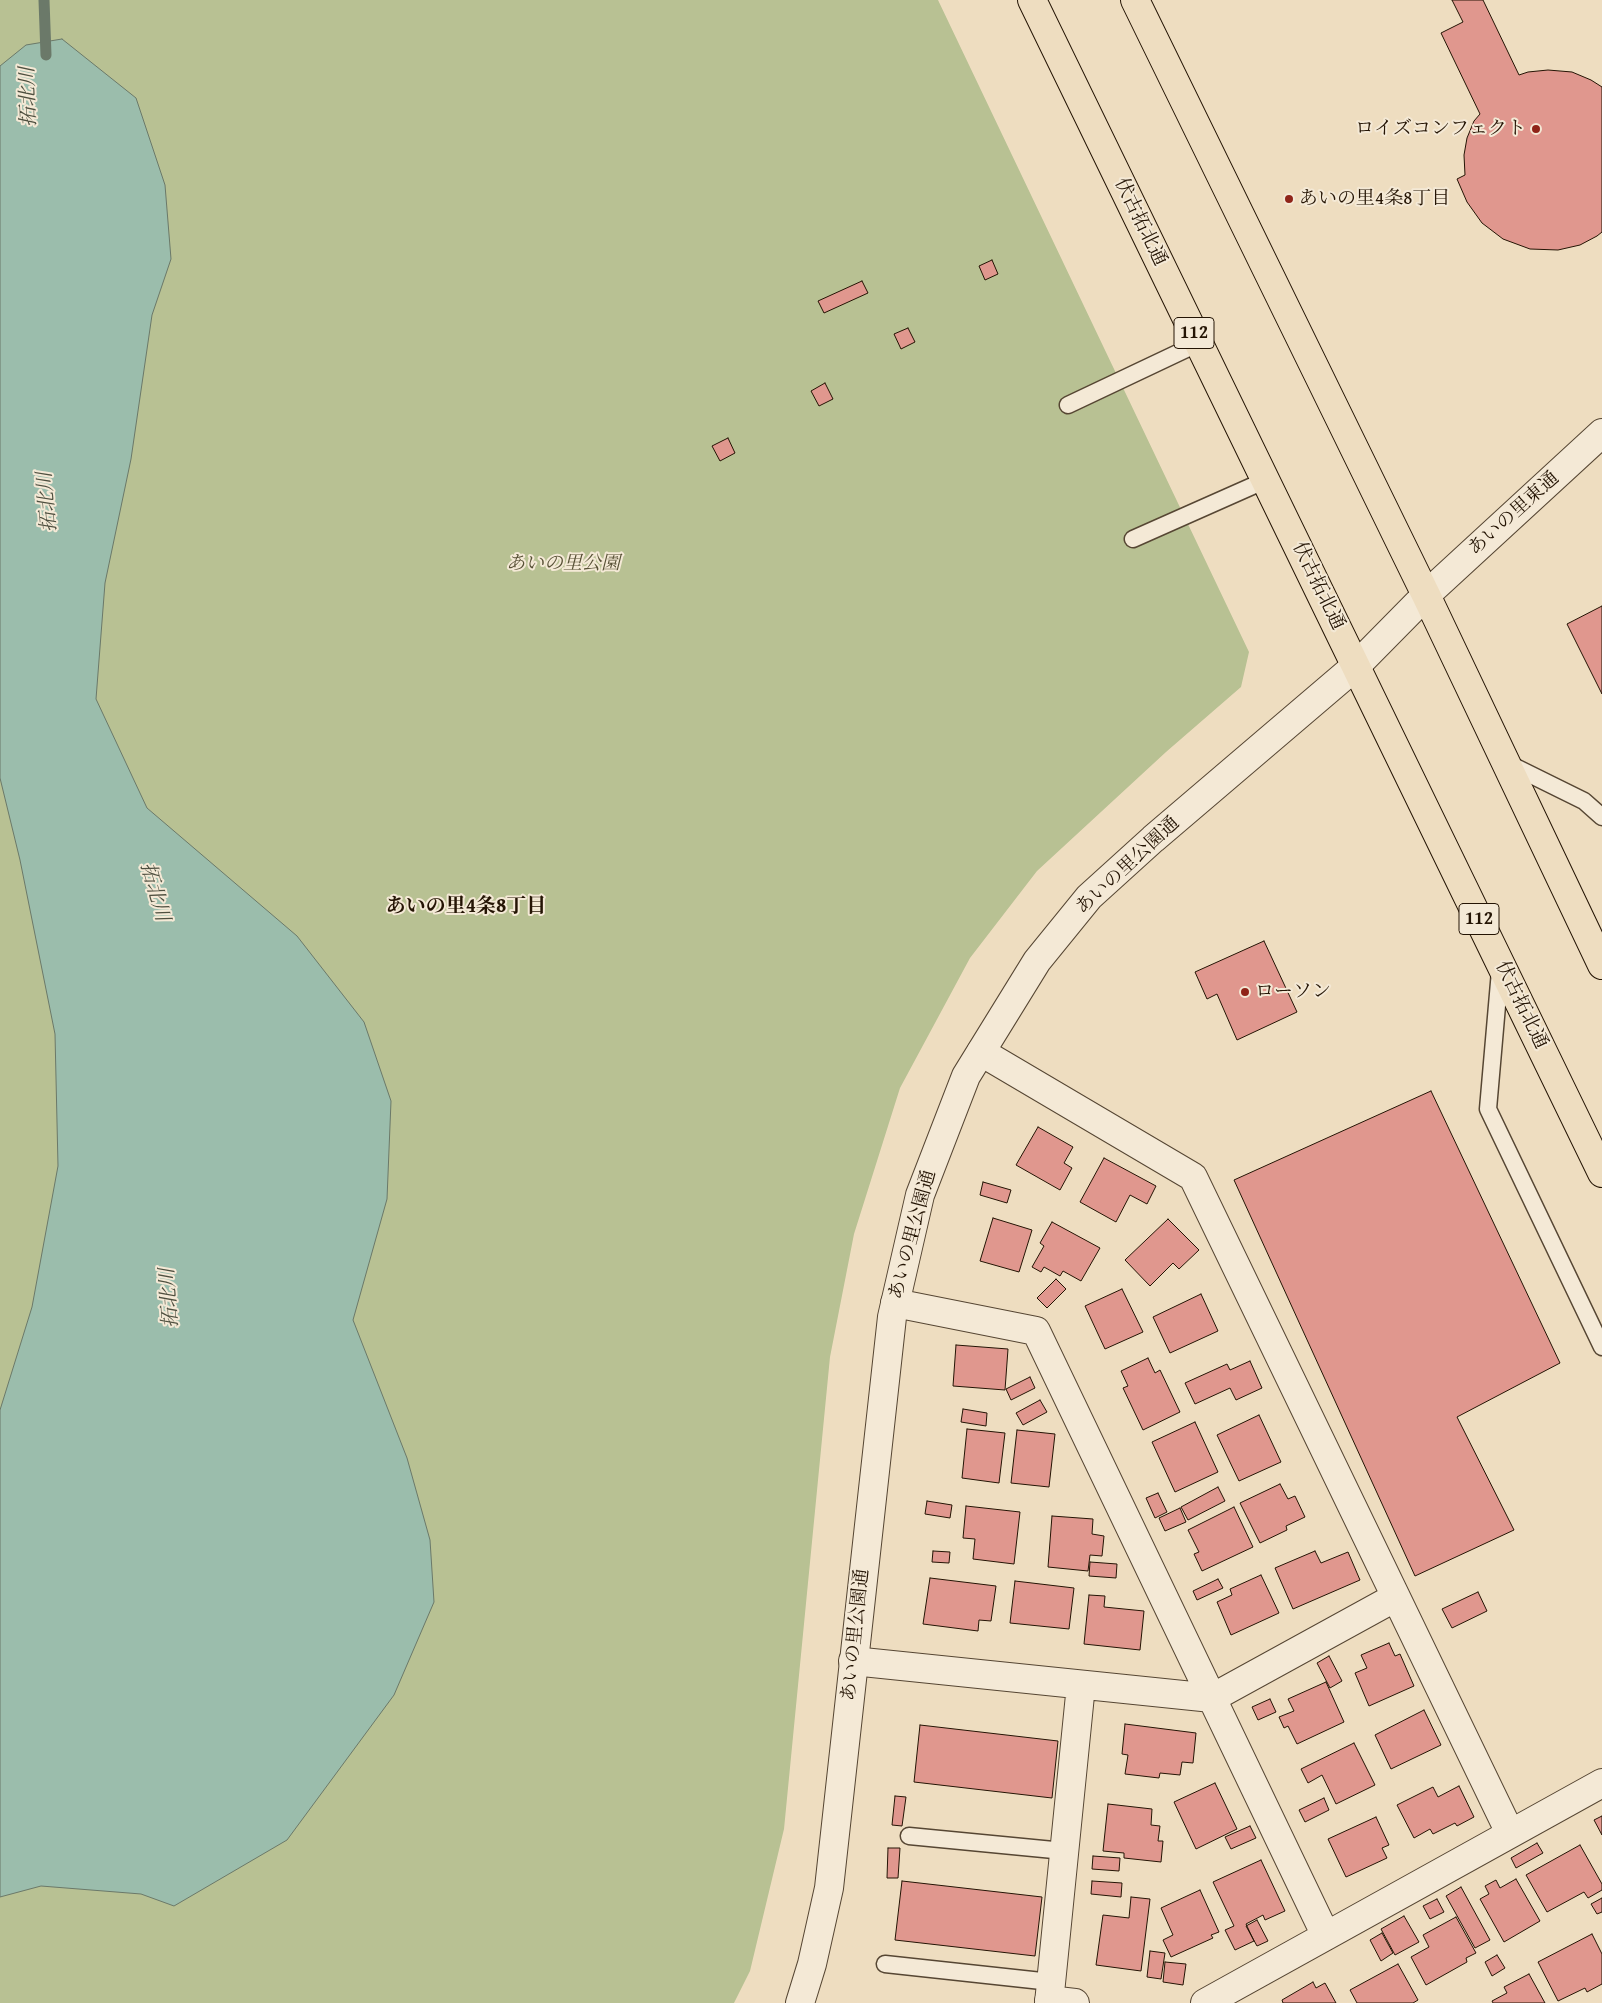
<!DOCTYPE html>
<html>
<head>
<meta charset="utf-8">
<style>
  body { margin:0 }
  canvas { display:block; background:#eeddc0 }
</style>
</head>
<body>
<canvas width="1602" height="2003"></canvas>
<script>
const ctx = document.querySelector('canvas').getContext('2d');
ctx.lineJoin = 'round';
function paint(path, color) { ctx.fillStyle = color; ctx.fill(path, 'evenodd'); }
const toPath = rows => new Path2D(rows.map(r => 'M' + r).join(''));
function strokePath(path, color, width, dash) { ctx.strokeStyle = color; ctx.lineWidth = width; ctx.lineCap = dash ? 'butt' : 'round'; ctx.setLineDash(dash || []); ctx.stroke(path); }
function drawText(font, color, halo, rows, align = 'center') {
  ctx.font = font + ' "Gentium Book Plus","Noto Serif JP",serif'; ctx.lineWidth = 4; ctx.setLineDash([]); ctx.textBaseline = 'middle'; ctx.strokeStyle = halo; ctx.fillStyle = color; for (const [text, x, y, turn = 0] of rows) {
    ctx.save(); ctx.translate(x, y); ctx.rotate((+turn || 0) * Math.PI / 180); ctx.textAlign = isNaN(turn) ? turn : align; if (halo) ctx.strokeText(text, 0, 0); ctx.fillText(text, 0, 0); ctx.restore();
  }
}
const green = toPath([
  [0,0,938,0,1249,652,1241,687,1166,752,1037,871,970,958,900,1088,854,1234,830,1357,784,1829,750,1971,734,2003,0,2003]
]);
const water = toPath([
  [62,39,136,98,165,185,171,259,152,315,131,459,105,583,96,699,147,808,297,936,364,1022,391,1101,387,1199,353,1320,407,1458,430,1540,434,1602,394,1695,287,1840,174,1906,141,1894,41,1886,0,1897,0,1410,32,1307,58,1166,55,1034,20,860,0,778,0,66,26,45,62,39]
]);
const stream = toPath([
  [44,0,46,55]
]);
const building = toPath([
  [1452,0,1483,0,1519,75,1528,72,1548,70,1572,72,1591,80,1602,87,1602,232,1597,236,1580,245,1558,250,1530,249,1503,239,1482,223,1467,202,1457,179,1465,175,1464,155,1467,138,1474,121,1480,114,1441,33,1463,22,1452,0],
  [992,260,998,274,985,280,979,266,992,260],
  [862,281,868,293,824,313,818,301,862,281],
  [908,328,915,342,901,349,894,334,908,328],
  [825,383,833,399,819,406,811,391,825,383],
  [728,438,735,453,720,461,712,446,728,438],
  [1602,606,1602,694,1567,624,1602,606],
  [1264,941,1297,1012,1237,1040,1217,994,1207,999,1195,972,1264,941],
  [1431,1091,1560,1363,1457,1417,1514,1530,1415,1576,1234,1180,1431,1091],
  [1038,1127,1073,1147,1064,1163,1072,1168,1060,1190,1016,1165,1038,1127],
  [1104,1158,1156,1186,1147,1204,1130,1195,1116,1222,1080,1202,1104,1158],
  [983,1182,1011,1190,1007,1203,980,1195,983,1182],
  [993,1218,1032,1230,1019,1272,980,1261,993,1218],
  [1168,1219,1199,1250,1179,1269,1173,1263,1150,1286,1125,1260,1168,1219],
  [1052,1222,1100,1248,1081,1281,1063,1271,1060,1276,1044,1267,1041,1272,1032,1267,1044,1246,1040,1243,1052,1222],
  [1056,1279,1066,1289,1047,1308,1037,1298,1056,1279],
  [1122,1289,1143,1332,1105,1349,1085,1306,1122,1289],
  [1201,1294,1218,1331,1170,1353,1153,1317,1201,1294],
  [956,1345,1008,1349,1005,1390,953,1386,956,1345],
  [1148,1358,1155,1373,1160,1370,1180,1412,1143,1430,1123,1388,1128,1386,1121,1371,1148,1358],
  [1250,1361,1262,1388,1236,1400,1230,1388,1195,1404,1185,1383,1227,1364,1230,1370,1250,1361],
  [1030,1377,1035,1388,1011,1400,1006,1389,1030,1377],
  [1040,1400,1047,1412,1023,1425,1016,1413,1040,1400],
  [963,1409,987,1413,986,1426,961,1422,963,1409],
  [1259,1415,1281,1462,1239,1481,1217,1435,1259,1415],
  [1195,1422,1218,1472,1175,1492,1152,1442,1195,1422],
  [967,1429,1005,1433,999,1483,962,1478,967,1429],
  [1017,1430,1055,1434,1049,1487,1011,1483,1017,1430],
  [1280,1484,1288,1499,1295,1496,1305,1517,1286,1526,1287,1530,1260,1543,1240,1503,1280,1484],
  [1218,1487,1225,1501,1188,1520,1181,1507,1218,1487],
  [1158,1493,1167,1512,1155,1518,1146,1498,1158,1493],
  [927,1501,952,1505,950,1518,925,1514,927,1501],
  [966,1506,1020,1512,1014,1564,973,1559,975,1539,963,1538,966,1506],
  [1234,1507,1253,1547,1202,1571,1194,1554,1199,1552,1188,1530,1234,1507],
  [1180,1508,1186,1522,1165,1531,1159,1518,1180,1508],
  [1052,1516,1093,1519,1092,1534,1104,1536,1102,1556,1090,1555,1088,1571,1048,1567,1052,1516],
  [933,1551,950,1552,949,1563,932,1562,933,1551],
  [1315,1551,1321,1563,1348,1552,1360,1580,1293,1609,1275,1568,1315,1551],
  [1090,1562,1117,1564,1116,1578,1089,1576,1090,1562],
  [1261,1575,1279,1613,1231,1635,1217,1602,1232,1595,1230,1589,1261,1575],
  [930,1578,996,1586,991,1621,979,1620,978,1631,923,1624,930,1578],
  [1218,1579,1223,1588,1197,1600,1193,1591,1218,1579],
  [1015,1581,1074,1588,1069,1629,1010,1623,1015,1581],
  [1478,1592,1487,1611,1452,1628,1442,1609,1478,1592],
  [1089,1595,1105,1596,1104,1607,1144,1611,1140,1650,1084,1644,1089,1595],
  [1389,1643,1395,1656,1400,1654,1414,1686,1369,1706,1355,1673,1367,1668,1361,1655,1389,1643],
  [1329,1656,1342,1681,1330,1688,1317,1663,1329,1656],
  [1326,1682,1344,1722,1297,1744,1288,1726,1284,1728,1279,1717,1294,1711,1288,1699,1326,1682],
  [1270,1699,1276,1712,1258,1720,1252,1707,1270,1699],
  [1424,1710,1441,1745,1391,1769,1375,1735,1424,1710],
  [1125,1724,1196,1733,1193,1763,1182,1762,1180,1775,1160,1773,1159,1778,1125,1774,1128,1755,1122,1754,1125,1724],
  [920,1725,1058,1741,1052,1798,914,1782,920,1725],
  [1354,1743,1375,1785,1336,1804,1322,1775,1308,1783,1301,1769,1354,1743],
  [1215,1783,1237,1829,1196,1849,1174,1802,1215,1783],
  [1459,1786,1474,1817,1457,1826,1455,1823,1433,1834,1430,1829,1414,1838,1397,1805,1433,1787,1438,1797,1459,1786],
  [895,1796,906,1797,902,1826,892,1825,895,1796],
  [1324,1798,1329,1810,1305,1822,1299,1810,1324,1798],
  [1108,1804,1152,1809,1151,1825,1160,1826,1158,1841,1163,1841,1161,1862,1124,1858,1124,1853,1103,1851,1108,1804],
  [1602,1816,1602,1835,1594,1820,1602,1816],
  [1376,1817,1389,1845,1382,1848,1387,1858,1346,1877,1328,1839,1376,1817],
  [1250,1826,1256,1838,1231,1849,1225,1837,1250,1826],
  [1537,1843,1543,1853,1516,1868,1511,1858,1537,1843],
  [1580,1845,1602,1884,1602,1890,1588,1898,1584,1892,1547,1912,1526,1875,1580,1845],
  [888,1848,900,1848,898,1878,887,1878,888,1848],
  [1093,1856,1120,1858,1119,1871,1092,1869,1093,1856],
  [1261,1860,1285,1911,1265,1920,1263,1915,1246,1924,1254,1941,1235,1950,1225,1930,1234,1926,1213,1882,1261,1860],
  [1516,1879,1540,1921,1504,1942,1480,1899,1489,1894,1485,1886,1496,1880,1500,1888,1516,1879],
  [902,1881,1042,1897,1035,1956,895,1940,902,1881],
  [1092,1881,1122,1883,1121,1897,1091,1894,1092,1881],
  [1461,1887,1490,1940,1475,1948,1446,1896,1461,1887],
  [1200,1890,1219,1932,1211,1935,1213,1938,1171,1957,1163,1940,1173,1935,1161,1908,1200,1890],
  [1131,1897,1150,1899,1141,1971,1096,1965,1103,1915,1129,1918,1131,1897],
  [1602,1898,1602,1912,1597,1914,1591,1904,1602,1898],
  [1437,1899,1444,1912,1430,1919,1423,1906,1437,1899],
  [1404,1916,1419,1942,1395,1955,1381,1929,1404,1916],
  [1456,1917,1476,1953,1466,1958,1467,1962,1426,1985,1411,1957,1429,1947,1423,1935,1456,1917],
  [1257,1920,1268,1941,1257,1946,1246,1926,1257,1920],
  [1382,1933,1393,1953,1381,1961,1370,1940,1382,1933],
  [1592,1934,1602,1954,1602,1984,1587,1992,1585,1988,1558,2001,1538,1962,1592,1934],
  [1150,1951,1165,1953,1161,1979,1147,1977,1150,1951],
  [1497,1955,1505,1968,1492,1976,1485,1962,1497,1955],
  [1165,1962,1186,1964,1183,1985,1163,1982,1165,1962],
  [1398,1964,1418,2000,1413,2003,1357,2003,1350,1990,1398,1964],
  [1529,1974,1545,2003,1493,2003,1492,2001,1507,1993,1504,1987,1529,1974],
  [1313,1982,1316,1988,1325,1983,1336,2003,1283,2003,1282,2000,1313,1982]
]);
const service = toPath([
  [1068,405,1199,343],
  [1133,539,1266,480],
  [1507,763,1584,801,1602,817],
  [1500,971,1488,1109,1602,1347],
  [909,1836,1064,1851],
  [885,1964,1051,1982]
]);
const minor = toPath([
  [981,1052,1193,1177,1510,1833],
  [895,1303,1036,1331,1326,1936],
  [853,1661,1212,1698,1396,1597],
  [1049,2000,1075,2003],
  [1049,2003,1081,1685],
  [1205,2003,1602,1783]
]);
const tertiary = toPath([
  [800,2003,812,1964,829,1888,892,1317,920,1195,966,1076,1037,961,1089,897,1153,839,1357,665,1426,595,1602,433]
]);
const primary = toPath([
  [1032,0,1602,1173],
  [1135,0,1426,595,1602,965]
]);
const markers = [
  [1536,129,5,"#8f2418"],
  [1289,199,5,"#8f2418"],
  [1245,992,5,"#8f2418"]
];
const shields = [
  [1194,333,40],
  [1479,919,40]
];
const shieldNames = [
  ["112",1194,333],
  ["112",1479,919]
];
const poiNames = [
  ["ロイズコンフェクト",1526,129,"right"],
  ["あいの里4条8丁目",1299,199],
  ["ローソン",1255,992]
];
const streetNames = [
  ["伏古拓北通",1140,222,64],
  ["あいの里東通",1514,514,-42],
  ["伏古拓北通",1318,586,64],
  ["あいの里公園通",1128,866,-43],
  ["伏古拓北通",1521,1005,64],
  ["あいの里公園通",913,1235,-75],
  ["あいの里公園通",856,1635,-84]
];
const parkNames = [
  ["あいの里公園",563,564]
];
const waterNames = [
  ["拓北川",29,97,-92],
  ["拓北川",48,502,-95],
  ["拓北川",154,892,74],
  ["拓北川",170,1298,-94]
];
const neighbourhoodNames = [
  ["あいの里4条8丁目",466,907]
];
paint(green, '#b8c193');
paint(water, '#9bbdac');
strokePath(water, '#6b7969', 1);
strokePath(stream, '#6b7969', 11);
paint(building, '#e0978e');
strokePath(building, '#241404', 1);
strokePath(service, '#564633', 19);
strokePath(minor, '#564633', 30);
strokePath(tertiary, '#564633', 30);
strokePath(primary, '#241404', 30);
strokePath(service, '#f4e9d6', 16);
strokePath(minor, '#f4e9d6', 28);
strokePath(tertiary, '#f4e9d6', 28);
strokePath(primary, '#eeddc0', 28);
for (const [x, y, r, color] of markers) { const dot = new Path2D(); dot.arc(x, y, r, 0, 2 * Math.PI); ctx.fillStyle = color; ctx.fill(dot); strokePath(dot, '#f4e9d6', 2); }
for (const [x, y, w] of shields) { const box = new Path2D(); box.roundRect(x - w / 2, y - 15.5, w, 31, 4); ctx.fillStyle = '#f4e9d6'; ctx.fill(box); strokePath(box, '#241404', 1); }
drawText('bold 18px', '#241404', null, shieldNames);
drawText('19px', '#241404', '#f4e9d6', poiNames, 'left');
drawText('19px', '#241404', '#f4e9d6', streetNames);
drawText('italic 19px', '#585136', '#f4e9d6', parkNames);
drawText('italic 20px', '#4e4f3f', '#f4e9d6', waterNames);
drawText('bold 20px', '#241404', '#f4e9d6', neighbourhoodNames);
</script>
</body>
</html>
